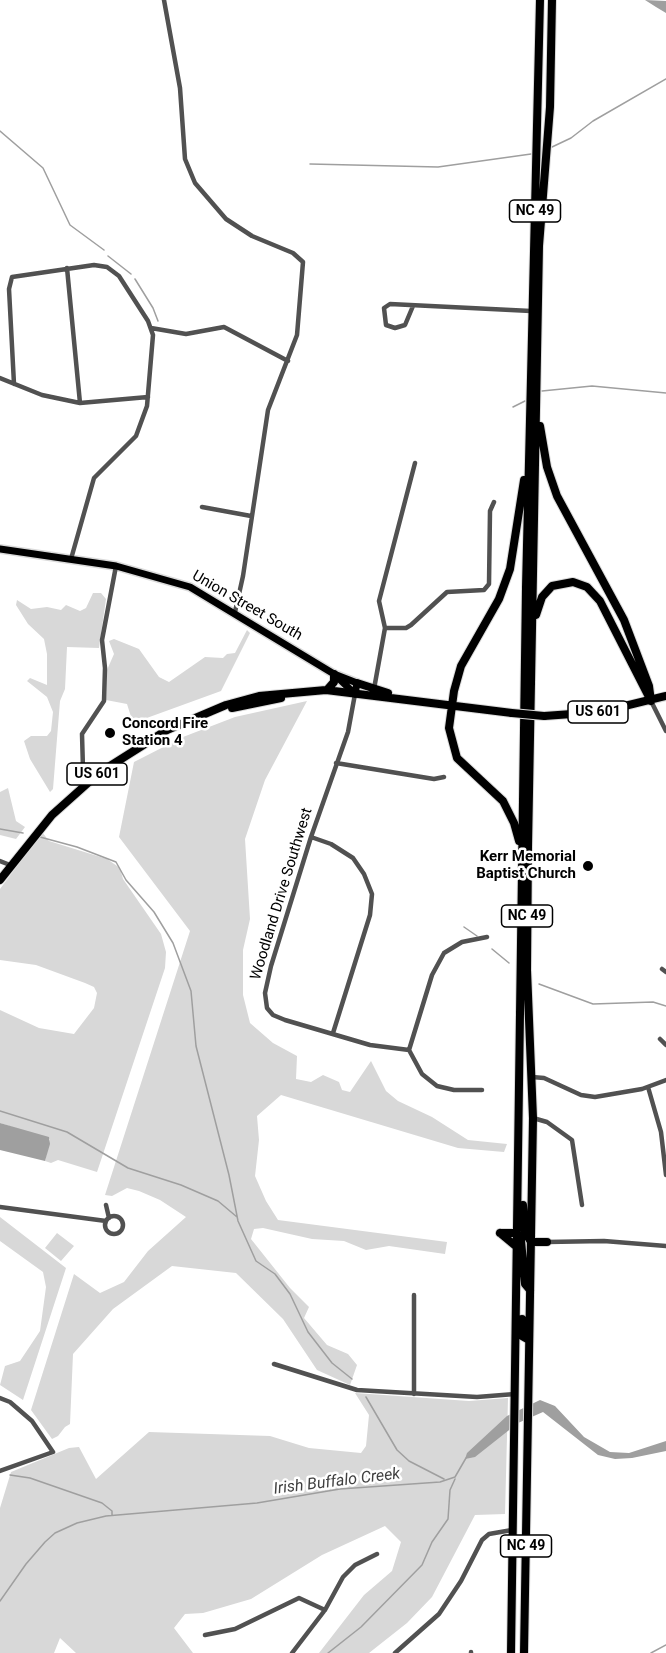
<!DOCTYPE html>
<html>
<head>
<meta charset="utf-8">
<style>
  body { margin:0 }
  canvas { display:block; background:#fff }
</style>
</head>
<body>
<canvas width="666" height="1653"></canvas>
<script>
const ctx = document.querySelector('canvas').getContext('2d');
ctx.lineJoin = 'round';
function paint(path, color) { ctx.fillStyle = color; ctx.fill(path, 'evenodd'); }
const toPath = rows => new Path2D(rows.map(r => 'M' + r).join(''));
function strokePath(path, color, width, dash) { ctx.strokeStyle = color; ctx.lineWidth = width; ctx.lineCap = dash ? 'butt' : 'round'; ctx.setLineDash(dash || []); ctx.stroke(path); }
function drawText(font, color, halo, rows, align = 'center') {
  ctx.font = font + ' Roboto,sans-serif'; ctx.lineWidth = 5; ctx.setLineDash([]); ctx.textBaseline = 'middle'; ctx.strokeStyle = halo; ctx.fillStyle = color; for (const [text, x, y, turn = 0] of rows) {
    ctx.save(); ctx.translate(x, y); ctx.rotate((+turn || 0) * Math.PI / 180); ctx.textAlign = isNaN(turn) ? turn : align; if (halo) ctx.strokeText(text, 0, 0); ctx.fillText(text, 0, 0); ctx.restore();
  }
}
const green = toPath([
  [93,593,101,593,106,599,99,648,67,647,65,689,60,701,53,789,50,792,30,759,24,741,31,736,47,736,51,731,53,712,47,697,27,681,30,678,47,685,47,654,44,639,28,624,16,605,17,600,31,609,47,607,61,610,66,605,80,611,86,608],
  [247,630,250,633,221,691,133,723,127,704,106,700,107,670,114,654,109,641,114,639,139,649,159,677,169,682,205,657,223,658,227,654,235,653],
  [307,701,265,780,245,839,250,919,243,950,243,995,250,1023,273,1043,297,1056,296,1079,311,1082,323,1075,339,1082,342,1090,350,1092,371,1061,386,1091,398,1101,432,1117,468,1140,507,1144,504,1152,458,1148,281,1095,257,1116,259,1140,255,1176,266,1201,278,1220,447,1242,445,1254,389,1246,366,1250,344,1241,312,1239,263,1228,254,1229,251,1239,290,1288,309,1307,304,1318,327,1345,348,1354,357,1365,350,1385,317,1370,283,1319,236,1273,172,1266,113,1309,73,1354,70,1424,65,1427,58,1436,52,1439,31,1410,74,1274,100,1293,124,1282,148,1251,186,1217,160,1200,139,1191,127,1188,112,1196,105,1195,190,931,119,837,134,762,183,737,235,717],
  [8,788,16,821,25,827,16,839,0,835,0,792],
  [42,832,49,841,107,859,120,868,123,879,161,934,166,952,165,968,97,1172,58,1160,51,1163,45,1161,50,1139,0,1123,0,1010,39,1028,74,1034,94,1008,97,993,94,987,85,983,36,965,0,960,0,889],
  [0,1217,66,1268,23,1400,0,1385,5,1366,20,1361,40,1331,46,1287,43,1272,0,1241],
  [57,1233,74,1246,61,1261,45,1248],
  [355,1393,469,1401,508,1398,505,1514,475,1515,432,1597,407,1623,369,1653,319,1653,364,1595,392,1571,401,1542,385,1526,322,1555,251,1599,203,1613,185,1614,174,1628,193,1653,76,1653,60,1638,54,1653,0,1653,0,1508,11,1472,69,1448,79,1447,96,1479,149,1432,270,1436,309,1448,361,1453,366,1446,369,1415]
]);
const water = toPath([
  [645,0,666,1,666,13,656,7],
  [0,1123,49,1137,50,1144,45,1161,0,1150],
  [540,1400,555,1406,584,1437,610,1452,629,1453,666,1441,666,1451,632,1458,615,1459,598,1455,543,1412,518,1423,475,1457,465,1459,467,1453,507,1416]
]);
const stream = toPath([
  [0,131,43,168,70,225,104,250],
  [552,147,571,138,593,121,666,79],
  [310,164,438,167,531,154],
  [108,256,131,274],
  [135,279,153,308,158,321],
  [542,391,592,386,666,393],
  [513,407,525,401],
  [0,829,23,833],
  [40,837,77,847,116,862,126,880,154,912,173,943,191,991,196,1046,229,1175,238,1221,256,1261,275,1274,290,1294,308,1332,332,1363,352,1379],
  [464,927,477,936],
  [492,949,509,963],
  [539,984,593,1004,653,1002,666,1006],
  [0,1111,67,1132,128,1168,181,1185,218,1201,237,1217],
  [366,1397,397,1450,409,1461,444,1479],
  [10,1475,30,1478,102,1503,112,1511,112,1515],
  [0,1601,26,1564,45,1542,55,1533,77,1523,106,1516,257,1503,340,1489,440,1482,455,1477,466,1458],
  [328,1653,361,1627,422,1565,432,1542,448,1519,450,1490,455,1479],
  [651,1653,666,1645]
]);
const minor = toPath([
  [164,0,180,88,185,159,195,183,226,219,252,236,293,253,303,262,297,335,268,410,243,576,235,612],
  [67,268,80,403],
  [413,306,405,325,395,328,386,325,384,308,390,304,531,311],
  [151,328,186,334,224,327,288,361],
  [0,378,42,395,80,403,148,397],
  [14,384,9,289,12,277,94,265,107,267,119,276,148,321,153,335,147,406,136,436,94,478,71,559],
  [202,507,251,516],
  [385,628,379,601,415,463],
  [374,689,385,628,406,628,411,625,447,592,484,590,489,584,490,511,494,502],
  [355,694,348,732,311,837,271,966,265,993,267,1008,273,1015,285,1020,370,1045,409,1050,422,1074,437,1086,454,1090,482,1090],
  [651,701,666,731],
  [336,763,434,779,444,777],
  [86,783,83,769,82,734,104,701,105,668,102,640,116,566],
  [311,837,331,844,353,858,364,874,372,894,370,915,333,1033],
  [0,861,10,865],
  [662,969,666,972],
  [660,1039,666,1045],
  [409,1050,432,975,444,953,462,942,487,937],
  [532,1077,544,1078,581,1095,595,1097,642,1089,666,1080],
  [648,1087,661,1132,666,1175],
  [533,1118,547,1122,572,1140,582,1205],
  [106,1205,109,1218],
  [0,1207,106,1221],
  '105 1225a9 9 0 1 1 18 0a9 9 0 1 1-18 0Z',
  [547,1242,604,1241,666,1246],
  [274,1364,357,1390,477,1397,515,1394],
  [414,1394,414,1295],
  [0,1398,10,1402,32,1421,53,1452,0,1471],
  [205,1635,235,1629,299,1598,325,1610],
  [292,1653,325,1610,343,1577,355,1565,377,1554],
  [395,1653,439,1614,461,1581,482,1540,489,1534,512,1530],
  [471,1653,471,1652]
]);
const primary = toPath([
  [0,549,116,566,190,587,334,674,357,683,355,694],
  [334,674,355,694]
]);
const trunk = toPath([
  [540,426,547,467,557,496,624,620,649,686,651,701],
  [536,615,542,597,552,586,573,582,587,587,600,601,650,699],
  [357,683,388,693],
  [327,690,334,682,334,674],
  [232,708,281,698],
  [544,716,600,712,666,696],
  [519,841,514,823,503,801,457,758,449,728,454,691,461,666,499,599,510,569,524,480],
  [0,880,52,815,99,773,167,730,226,705,259,696,326,690,512,713],
  [523,1205,525,1232,531,1242,547,1242],
  [500,1233,517,1233,521,1240,525,1284,530,1290],
  [500,1233,518,1248],
  [522,1319,522,1336,529,1340],
  [511,1653,526,587,540,0],
  [524,1653,533,1118,527,970,528,847,539,246,550,107,552,0]
]);
const trunkBridge = toPath([
  [512,713,544,716]
]);
const markers = [
  [110,733,6,"#000"],
  [588,866,6,"#000"]
];
const shields = [
  [535,211,51],
  [598,712,60],
  [97,774,60],
  [527,916,51],
  [526,1546,51]
];
const shieldNames = [
  ["NC 49",535,211],
  ["US 601",598,712],
  ["US 601",97,774],
  ["NC 49",527,916],
  ["NC 49",526,1546]
];
const streetNames = [
  ["Union Street South",247,606,30],
  ["Woodland Drive Southwest",282,894,-73]
];
const poiNames = [
  ["Concord Fire",122,724],
  ["Station 4",122,741],
  ["Kerr Memorial",576,857,"right"],
  ["Baptist Church",576,874,"right"]
];
const waterNames = [
  ["Irish Buffalo Creek",337,1482,-7]
];
paint(green, '#d8d8d8');
paint(water, '#9f9f9f');
strokePath(stream, '#9f9f9f', 1.5);
strokePath(primary, '#dbdbdb', 10);
strokePath(trunk, '#dbdbdb', 10);
strokePath(minor, '#515151', 4.5);
strokePath(primary, '#000', 7);
strokePath(trunk, '#000', 8);
strokePath(trunkBridge, '#dbdbdb', 10, []);
strokePath(trunkBridge, '#000', 8);
for (const [x, y, r, color] of markers) { const dot = new Path2D(); dot.arc(x, y, r, 0, 2 * Math.PI); ctx.fillStyle = color; ctx.fill(dot); strokePath(dot, '#fff', 2); }
for (const [x, y, w] of shields) { const box = new Path2D(); box.roundRect(x - w / 2, y - 11, w, 22, 4.5); ctx.fillStyle = '#fff'; ctx.fill(box); strokePath(box, '#000', 1.5); }
drawText('bold 14px', '#000', null, shieldNames);
drawText('15px', '#000', '#fff', streetNames);
drawText('bold 15px', '#000', '#fff', poiNames, 'left');
drawText('italic 16px', '#404040', '#fff', waterNames);
</script>
</body>
</html>
